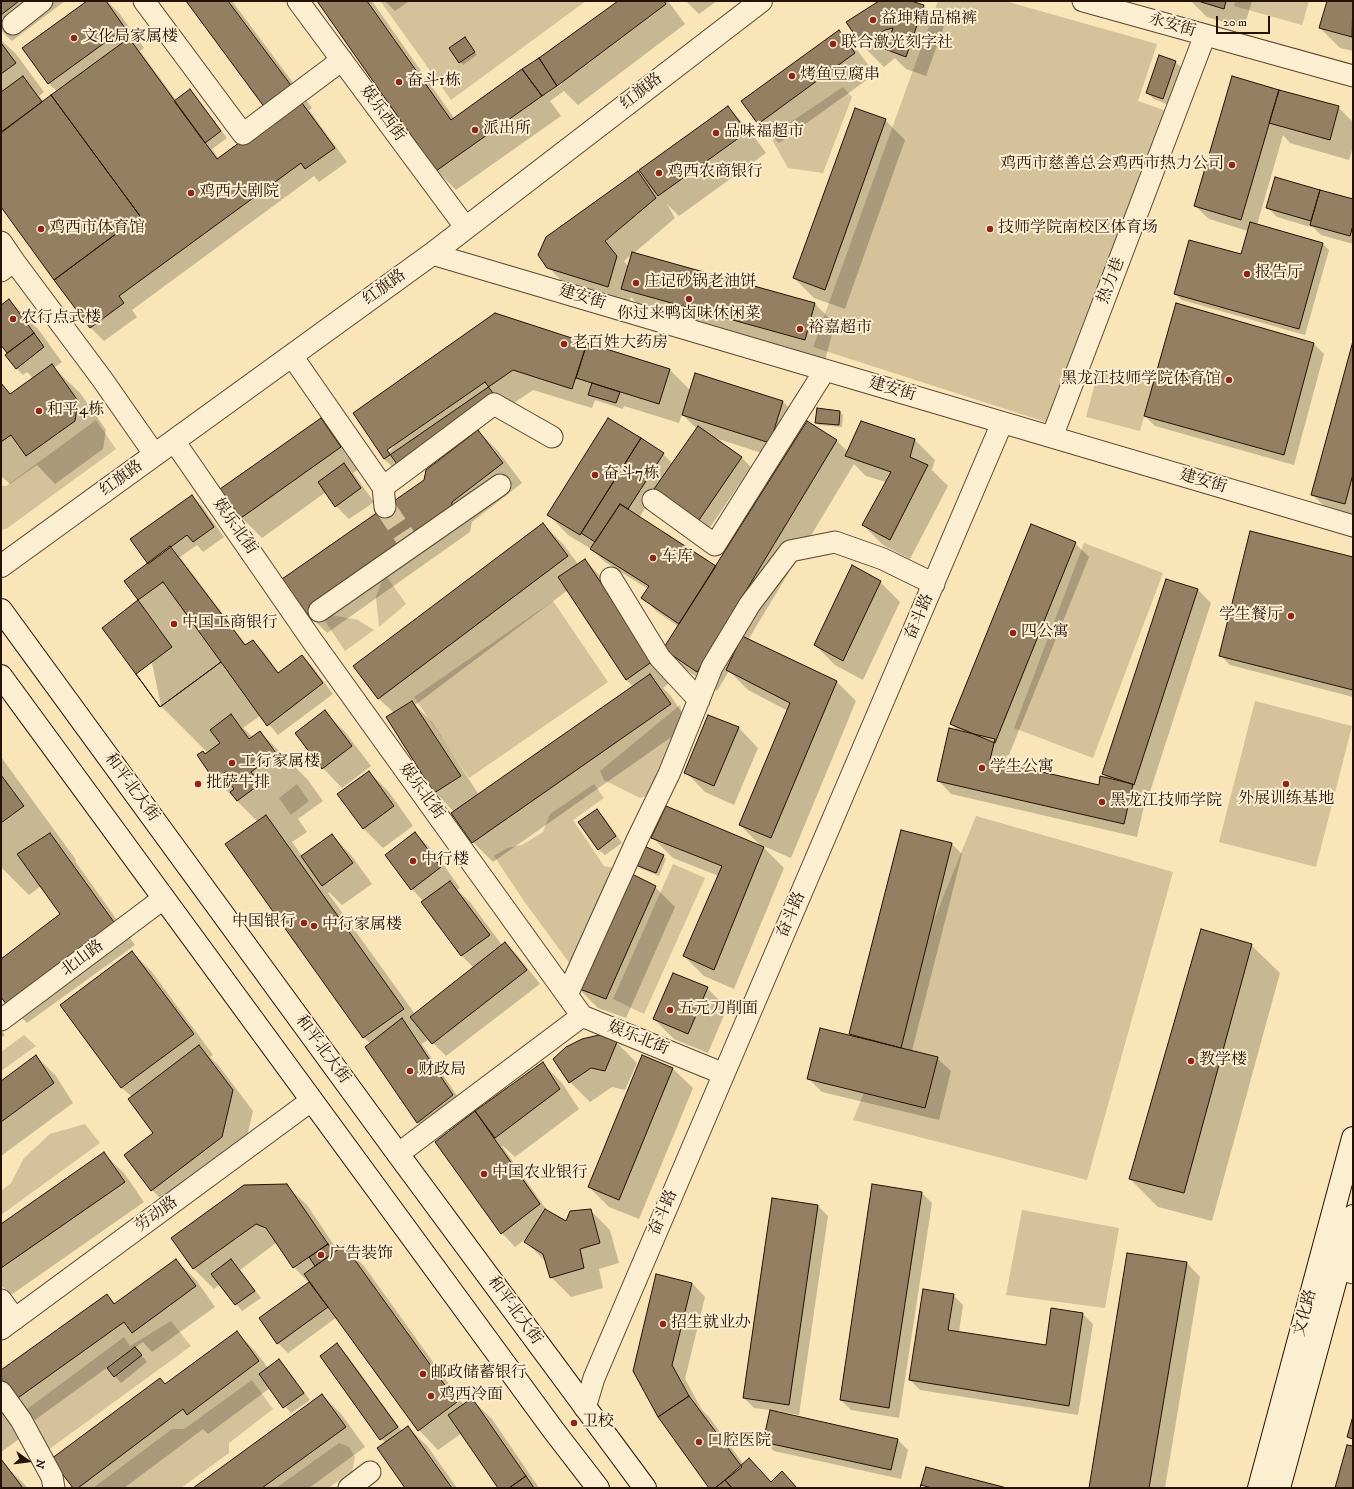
<!DOCTYPE html>
<html>
<head>
<meta charset="utf-8">
<style>
  body { margin:0 }
  #map { position:relative; width:1354px; height:1489px; overflow:hidden; background:#f9e5b8; font-family:"IM FELL DW Pica",serif }
  canvas { display:block }
  .frame { position:absolute; inset:0; border:2px solid #261105; pointer-events:none }
  .north { position:absolute; left:8px; top:1441px; width:40px; height:40px; -webkit-text-stroke:3px #fbeed1; paint-order:stroke; rotate:104deg; font-size:11px; font-weight:700; line-height:16px; text-align:center; color:#261105 }
  .north::after { content:''; display:block; margin:auto; width:14px; height:18px; background:#261105; clip-path:polygon(50% 0,100% 100%,50% 72%,0 100%) }
  .scale { position:absolute; left:1216px; top:16px; width:54px; height:18px; box-sizing:border-box; border:2px solid #261105; border-top:0; padding-left:5px; font-size:12px; line-height:14px; white-space:nowrap; color:#261105; -webkit-text-stroke:3px #fbeed1; paint-order:stroke }
</style>
</head>
<body>
<div id="map">
<canvas width="1354" height="1489"></canvas>
<div class="frame"></div>
<div class="north">N</div>
<div class="scale">20 m</div>
</div>
<script>
const ctx = document.querySelector('canvas').getContext('2d');
ctx.lineJoin = 'round';
function paint(path, color) { ctx.fillStyle = color; ctx.fill(path, 'evenodd'); }
const toPath = rows => new Path2D(rows.map(r => 'M' + r).join(''));
function strokePath(path, color, width, dash) { ctx.strokeStyle = color; ctx.lineWidth = width; ctx.lineCap = dash ? 'butt' : 'round'; ctx.setLineDash(dash || []); ctx.stroke(path); }
function drawText(font, color, halo, rows, align = 'center') {
  ctx.font = font + ' "IM FELL DW Pica","Noto Serif SC",serif'; ctx.lineWidth = 4; ctx.setLineDash([]); ctx.textBaseline = 'middle'; ctx.strokeStyle = halo; ctx.fillStyle = color; for (const [text, x, y, turn = 0] of rows) {
    ctx.save(); ctx.translate(x, y); ctx.rotate((+turn || 0) * Math.PI / 180); ctx.textAlign = isNaN(turn) ? turn : align; if (halo) ctx.strokeText(text, 0, 0); ctx.fillText(text, 0, 0); ctx.restore();
  }
}
const green = toPath([
  [383,1,586,1,451,100,381,2],
  [938,1,1005,1,1157,44,1138,101,1169,112,1052,424,813,347],
  [1235,1,1309,1,1302,25,1234,6],
  [843,87,852,97,823,173,788,168,770,136],
  [1099,369,1153,384,1140,431,1086,417],
  [96,420,116,449,6,529,1,530,1,486,6,486],
  [1084,543,1163,573,1093,758,1014,728],
  [385,574,406,604,379,627,376,596],
  [553,601,608,682,469,778,414,697],
  [327,614,358,620,374,630,345,651,323,618],
  [1255,701,1352,726,1316,867,1219,842],
  [680,705,684,725,649,795,640,798,604,780,600,771],
  [297,784,309,801,291,815,279,798],
  [594,784,604,798,573,820,604,866,615,868,570,964,524,901,494,856,507,848,522,845,543,832,550,814],
  [976,816,1173,872,1087,1180,853,1120],
  [673,864,705,878,644,1014,613,999],
  [24,1035,36,1046,1,1071,1,1052],
  [85,1124,100,1143,1,1215,1,1191,11,1183,24,1158,50,1134],
  [1022,1210,1119,1228,1105,1308,1006,1295],
  [171,1321,191,1346,48,1450,23,1412,124,1337,130,1346],
  [252,1380,273,1409,229,1443,229,1453,181,1488,93,1488,172,1429,184,1429],
  [339,1443,349,1447,355,1457,352,1472,328,1488,276,1488]
]);
const shadow = toPath([
  [1,1,65,1,12,41,1,30],
  [89,1,107,1,119,13,144,48,140,51,176,100,190,91,196,97,227,138,212,149,219,159,276,117,187,1,232,1,312,108,309,110,347,162,319,182,314,176,132,310,137,317,104,341,91,328,1,205,1,134,3,132,1,130,1,40,16,54,44,92,39,96,44,102,58,92,48,83],
  [318,1,372,1,454,118,619,1,668,1,685,24,578,105,564,91,550,101,561,116,456,190,436,170],
  [561,82,562,84,545,95,545,93],
  [385,1,409,1,395,11],
  [686,1,717,1,699,14],
  [881,1,908,1,924,6,944,26,926,76,906,69,895,58,884,67,864,47,848,22],
  [1191,1,1252,1,1244,28,1207,17],
  [1328,1,1353,1,1353,51,1340,48,1320,28],
  [839,31,858,51,875,74,779,143,759,123],
  [467,42,477,55,463,65,450,48],
  [1175,62,1182,68,1169,105,1154,99,1147,93],
  [1233,77,1338,107,1353,122,1353,147,1349,160,1290,143,1283,135,1257,225,1322,243,1329,250,1305,335,1182,300,1175,294,1241,256,1248,231,1209,219,1195,206],
  [728,108,747,127,766,153,679,216,667,204,675,218,634,253,815,304,835,324,825,360,642,309,631,297,628,306,568,287,548,267,638,172,647,181],
  [632,254,629,267,624,261],
  [885,120,905,140,845,309,814,298,794,278],
  [1276,178,1353,200,1353,244,1321,235,1314,228,1277,217,1267,207],
  [9,300,38,329,62,362,54,368,80,393,106,430,103,449,55,484,37,465,10,484,1,476,1,384,11,394,33,378,27,372,23,375,16,368,9,354,1,344,1,306],
  [495,314,670,370,691,391,783,402,803,421,798,437,808,423,837,441,848,452,862,422,915,440,935,460,932,470,948,486,910,559,883,545,863,525,886,482,866,476,854,464,748,640,836,681,856,701,791,858,761,845,784,868,734,989,704,976,684,956,719,876,673,858,653,838,763,848,740,825,788,711,748,690,729,671,717,691,685,669,665,649,679,627,656,611,643,597,648,589,605,562,593,550,568,535,549,515,663,454,673,464,697,429,682,414,679,423,624,406,623,409,595,400,592,408,533,390,404,478,384,459],
  [715,438,784,460,716,568,639,518,656,490,709,529,751,467,741,457],
  [1314,344,1324,354,1294,465,1155,426,1145,416],
  [1353,345,1353,520,1332,514,1312,494],
  [840,412,843,415,842,427,819,425,816,422],
  [321,419,341,439,361,468,353,473,374,502,349,519,336,506,326,492,262,538,242,518,222,489],
  [478,431,498,451,522,483,472,522,470,532,327,633,307,613,425,480],
  [192,496,202,506,224,537,203,552,197,545,180,557,247,646,253,641,263,651,279,673,302,656,312,666,333,694,278,735,261,715,243,728,253,737,260,732,308,780,323,801,298,819,307,832,292,842,302,856,332,835,351,855,372,884,342,905,329,892,328,893,415,1014,474,968,462,956,423,903,424,902,412,889,415,833,435,853,460,888,457,890,470,902,502,945,505,943,518,956,540,984,446,1056,429,1039,422,1044,466,1109,431,1136,418,1122,367,1048,371,1044,363,1037,258,822,215,779,205,755,208,753,161,706,139,601,149,563],
  [543,524,563,544,578,564,585,560,604,580,672,681,663,688,670,695,690,724,493,862,473,842,452,813,454,812,435,792,394,713,378,698],
  [568,590,626,680,633,686,479,795,432,722,415,705],
  [1075,543,1089,557,1009,755,1007,755,1005,764,1099,786,1108,779,1103,774,1167,580,1198,590,1211,603,1148,798,1146,797,1137,837,951,794,938,780,958,731,951,724],
  [1353,558,1353,697,1230,665,1220,655],
  [880,582,900,602,863,680,835,665,815,645],
  [325,712,345,732,371,766,342,788,323,768],
  [739,728,758,748,734,805,705,792,686,772],
  [1,757,76,860,75,861,135,945,27,1023,7,1003,1,995,1,961,62,914,41,886,29,895,1,867],
  [369,772,389,792,413,826,383,848,363,828],
  [597,810,603,816,622,843,605,855,598,849],
  [952,844,962,854,912,1051,937,1058,951,1071,939,1120,822,1092,808,1078,853,1037,850,1034],
  [663,856,666,859,659,876,640,868,637,865],
  [655,887,675,907,626,1018,598,1008,578,988],
  [1251,945,1280,973,1212,1221,1158,1207,1130,1179],
  [132,952,152,972,213,1055,210,1057,219,1066,253,1111,242,1157,172,1210,152,1190,155,1133,132,1097,122,1088,61,1005],
  [707,988,727,1008,708,1053,674,1039,654,1019],
  [1,1030,5,1035,1,1038],
  [617,1043,637,1063,625,1090,612,1087,590,1102,570,1082],
  [36,1056,56,1076,73,1103,1,1156,1,1082],
  [642,1056,673,1069,693,1088,639,1219,609,1207,589,1187],
  [543,1064,562,1083,579,1109,515,1157,503,1146,502,1146,548,1212,567,1222,590,1210,610,1230,619,1263,599,1269,603,1288,571,1297,551,1277,546,1262,526,1242,529,1236,515,1247,502,1233,437,1142,475,1112],
  [104,1154,124,1173,144,1202,11,1295,1,1285,1,1225],
  [286,1185,307,1205,338,1251,344,1246,364,1266,464,1405,472,1400,492,1419,539,1488,499,1488,462,1433,438,1450,419,1430,337,1317,288,1353,278,1343,309,1283,294,1267,278,1244,276,1243,240,1270,261,1298,242,1311,220,1284,214,1289,194,1269,172,1238],
  [873,1185,922,1193,932,1203,899,1418,851,1410,841,1400],
  [773,1199,818,1206,828,1216,799,1415,778,1411,777,1413,898,1440,908,1450,901,1479,774,1451,764,1441,771,1410,754,1408,744,1398],
  [176,1260,196,1280,215,1307,152,1352,143,1342,135,1348,147,1362,121,1383,108,1367,35,1420,15,1400,1,1379,1,1372,107,1295,116,1304],
  [1187,1263,1200,1277,1165,1488,1090,1488],
  [692,1283,705,1297,685,1379,702,1410,709,1417,744,1465,771,1483,782,1473,797,1488,710,1488,659,1416],
  [953,1295,963,1305,959,1332,1046,1346,1052,1309,1083,1314,1093,1324,1078,1415,920,1390,910,1380],
  [237,1332,256,1352,268,1368,279,1360,285,1366,310,1400,291,1413,270,1388,208,1434,203,1429,124,1488,74,1488,166,1385],
  [337,1345,347,1355,402,1431,408,1427,428,1447,457,1488,406,1488,385,1443,322,1356],
  [322,1395,342,1415,365,1447,309,1488,195,1488],
  [1,1407,22,1437,1,1452],
  [1,1461,28,1488,1,1488]
]);
const building = toPath([
  [1,1,19,1,1,15,1,1],
  [87,1,106,1,125,28,48,84,22,48,87,1],
  [186,1,228,1,293,88,265,108,186,1],
  [317,1,367,1,451,120,522,69,542,96,436,171,317,1],
  [618,1,664,1,666,4,557,86,539,58,618,1],
  [879,1,911,1,924,5,906,57,885,49,893,28,885,30,863,47,846,22,879,1],
  [1198,1,1226,1,1224,9,1198,1],
  [1327,1,1353,1,1352,37,1319,28,1327,1],
  [839,30,855,53,758,124,741,101,839,30],
  [465,37,475,52,459,63,449,48,465,37],
  [129,38,217,159,299,99,335,148,305,169,301,163,119,296,124,303,90,328,54,280,140,216,51,95,129,38],
  [1,43,16,63,1,74,1,43],
  [1159,55,1176,61,1163,99,1146,93,1159,55],
  [539,58,557,86,542,96,522,69,539,58],
  [23,76,42,102,1,132,1,92,23,76],
  [1232,76,1279,90,1241,220,1194,206,1232,76],
  [190,89,221,131,205,143,174,101,190,89],
  [1279,90,1339,106,1330,140,1269,123,1279,90],
  [51,95,140,216,54,280,1,207,1,133,51,95],
  [728,106,747,132,658,196,639,170,728,106],
  [855,108,886,119,825,290,793,278,855,108],
  [638,171,656,198,605,241,617,256,608,287,547,268,538,255,546,237,638,171],
  [1275,177,1320,190,1311,221,1266,208,1275,177],
  [1320,190,1353,199,1353,225,1350,236,1310,225,1320,190],
  [1250,222,1323,243,1299,329,1174,294,1189,240,1241,254,1250,222],
  [632,252,815,303,805,340,621,289,632,252],
  [9,299,34,333,7,353,1,345,1,305,9,299],
  [1176,303,1314,343,1284,455,1144,416,1176,303],
  [495,313,587,343,572,389,513,370,384,459,353,413,495,313],
  [34,333,44,347,16,369,5,355,34,333],
  [1353,341,1353,474,1345,504,1311,495,1353,341],
  [587,343,670,369,659,404,576,378,587,343],
  [52,364,78,401,75,421,26,456,11,435,1,442,1,383,10,394,52,364],
  [695,373,783,401,770,443,682,415,695,373],
  [485,382,495,396,397,464,387,450,485,382],
  [592,383,620,392,616,403,588,395,592,383],
  [817,408,840,411,839,425,815,423,817,408],
  [321,418,341,447,241,518,220,489,321,418],
  [608,418,641,438,580,535,547,515,608,418],
  [807,421,837,440,697,672,663,649,807,421],
  [861,421,915,439,910,457,928,465,890,540,862,525,891,472,845,456,861,421],
  [698,426,742,457,699,520,654,489,698,426],
  [478,430,503,463,452,502,451,512,307,614,282,579,424,480,426,470,478,430],
  [641,438,664,453,628,509,620,504,595,542,581,533,641,438],
  [344,463,361,488,335,507,318,482,344,463],
  [192,495,214,527,193,542,187,535,148,564,130,539,192,495],
  [620,504,716,566,679,624,641,598,649,586,590,549,620,504],
  [543,523,568,556,378,699,353,666,543,523],
  [1031,524,1076,542,995,743,950,724,1031,524],
  [1250,531,1353,557,1353,690,1219,656,1250,531],
  [170,546,245,645,253,640,278,673,302,655,323,683,267,726,221,662,160,707,102,628,138,600,124,581,170,546],
  [585,559,653,661,626,680,558,577,585,559],
  [852,565,881,581,843,661,814,645,852,565],
  [1166,579,1198,589,1134,785,1102,774,1166,579],
  [163,582,221,662,160,707,136,674,172,647,138,600,163,582],
  [742,636,837,681,771,838,739,825,790,703,726,670,742,636],
  [650,674,671,704,472,843,451,813,650,674],
  [412,701,461,776,434,793,386,717,412,701],
  [325,710,352,746,322,769,295,733,325,710],
  [231,714,249,739,260,731,276,753,251,772,260,784,237,801,230,792,234,789,228,781,232,778,227,771,214,780,197,755,203,751,205,754,220,743,210,730,231,714],
  [708,715,739,727,714,786,684,773,708,715],
  [949,728,995,739,990,760,1099,785,1100,776,1133,784,1124,824,937,781,949,728],
  [369,771,394,806,363,829,337,794,369,771],
  [1,775,24,806,1,823,1,775],
  [666,806,764,847,714,970,683,956,722,866,651,838,666,806],
  [597,809,616,836,598,850,578,822,597,809],
  [266,815,404,1009,363,1038,225,844,266,815],
  [901,830,952,843,901,1048,849,1034,901,830],
  [415,832,441,867,411,890,385,855,415,832],
  [50,833,116,925,6,1004,1,997,1,959,60,914,17,854,50,833],
  [332,834,353,863,322,886,301,856,332,834],
  [644,846,664,855,656,873,636,865,644,846],
  [628,872,656,886,606,999,577,988,628,872],
  [450,881,490,935,461,956,421,902,450,881],
  [1201,929,1252,944,1184,1193,1129,1179,1201,929],
  [505,942,527,970,432,1044,410,1017,505,942],
  [132,951,194,1034,121,1088,60,1005,132,951],
  [673,973,708,987,688,1034,653,1019,673,973],
  [402,1018,453,1095,417,1123,365,1047,402,1018],
  [820,1028,938,1057,925,1108,807,1079,820,1028],
  [599,1035,617,1042,605,1071,591,1068,569,1083,553,1059,566,1047,582,1039,599,1035],
  [199,1045,233,1090,222,1137,151,1191,124,1155,153,1133,128,1099,199,1045],
  [36,1055,54,1083,1,1122,1,1081,36,1055],
  [642,1055,673,1068,619,1200,588,1187,642,1055],
  [543,1062,560,1089,495,1138,475,1111,543,1062],
  [475,1111,540,1204,501,1234,435,1142,475,1111],
  [104,1152,125,1182,1,1268,1,1224,104,1152],
  [287,1184,328,1244,293,1268,266,1228,256,1224,193,1269,171,1238,244,1185,287,1184],
  [872,1184,922,1192,889,1408,840,1400,872,1184],
  [772,1198,818,1205,789,1405,743,1398,772,1198],
  [545,1209,566,1221,570,1211,591,1209,600,1243,580,1249,584,1268,550,1278,543,1254,524,1242,545,1209],
  [328,1244,334,1253,315,1266,309,1257,328,1244],
  [344,1245,457,1402,418,1431,304,1274,344,1245],
  [1127,1253,1187,1262,1149,1488,1089,1488,1127,1253],
  [176,1259,196,1286,132,1333,124,1322,15,1400,1,1381,1,1370,107,1294,114,1304,176,1259],
  [231,1259,255,1291,235,1305,211,1274,231,1259],
  [656,1274,692,1283,672,1365,689,1396,658,1417,633,1371,656,1274],
  [309,1282,328,1307,277,1344,259,1318,309,1282],
  [923,1289,954,1294,948,1330,1046,1345,1051,1308,1083,1313,1069,1406,909,1380,923,1289],
  [237,1331,259,1361,187,1415,183,1409,78,1488,73,1488,51,1459,160,1378,165,1384,237,1331],
  [337,1343,398,1427,380,1440,320,1356,337,1343],
  [135,1347,142,1355,114,1377,107,1368,135,1347],
  [279,1359,304,1393,283,1408,259,1374,279,1359],
  [322,1394,346,1427,262,1488,193,1488,322,1394],
  [689,1396,742,1467,715,1488,709,1488,658,1417,689,1396],
  [472,1398,526,1476,509,1488,498,1488,448,1415,472,1398],
  [770,1410,898,1439,891,1470,763,1442,770,1410],
  [1353,1416,1353,1439,1347,1437,1353,1416],
  [408,1426,452,1488,405,1488,377,1448,408,1426],
  [1347,1445,1353,1446,1353,1488,1335,1488,1347,1445],
  [749,1458,771,1482,782,1471,797,1488,732,1488,725,1480,749,1458],
  [1,1459,23,1488,1,1488,1,1459],
  [926,1467,1007,1488,920,1488,926,1467],
  [526,1476,534,1488,509,1488,526,1476],
  [725,1480,732,1488,715,1488,725,1480],
  [921,1485,932,1488,920,1488,921,1485]
]);
const minorTunnel = toPath([
  [385,507,411,546]
]);
const minor = toPath([
  [144,1,243,134,342,60],
  [298,1,466,228],
  [1083,1,1353,76],
  [13,24,42,1],
  [1,242,14,261],
  [432,254,1353,526],
  [1,271,14,261,102,379,155,455],
  [292,356,383,487,494,404,552,437],
  [1052,437,1205,35],
  [174,441,313,642,582,1016,724,1074],
  [383,487,385,507],
  [653,500,715,545,825,370],
  [611,578,660,658,699,700],
  [319,611,500,485],
  [567,995,637,840,669,774,712,667,750,604,790,551,835,542,883,559,934,584],
  [1,1020,164,898],
  [398,1154,582,1016],
  [1339,1269,1353,1273],
  [1,1300,15,1319],
  [1,1329,312,1100],
  [1,1392,21,1420,52,1477,54,1488],
  [585,1408,594,1378,1002,423],
  [349,1488,370,1472]
]);
const tertiary = toPath([
  [1,566,432,254,761,1]
]);
const secondary = toPath([
  [1,610,398,1154,645,1488],
  [1,676,554,1431,598,1488],
  [1259,1488,1353,1138],
  [1279,1488,1353,1216]
]);
const markers = [
  [873,20,4,"#8f2418"],
  [74,38,4,"#8f2418"],
  [833,44,4,"#8f2418"],
  [792,76,4,"#8f2418"],
  [399,82,4,"#8f2418"],
  [475,130,4,"#8f2418"],
  [716,133,4,"#8f2418"],
  [1232,165,4,"#8f2418"],
  [659,173,4,"#8f2418"],
  [191,193,4,"#8f2418"],
  [41,229,4,"#8f2418"],
  [990,229,4,"#8f2418"],
  [1247,274,4,"#8f2418"],
  [636,283,4,"#8f2418"],
  [689,299,4,"#8f2418"],
  [13,319,4,"#8f2418"],
  [800,329,4,"#8f2418"],
  [564,344,4,"#8f2418"],
  [1229,380,4,"#8f2418"],
  [39,411,4,"#8f2418"],
  [595,475,4,"#8f2418"],
  [653,558,4,"#8f2418"],
  [1291,616,4,"#8f2418"],
  [174,624,4,"#8f2418"],
  [1013,633,4,"#8f2418"],
  [232,763,4,"#8f2418"],
  [982,768,4,"#8f2418"],
  [198,784,4,"#8f2418"],
  [1286,784,4,"#8f2418"],
  [1102,802,4,"#8f2418"],
  [413,861,4,"#8f2418"],
  [304,923,4,"#8f2418"],
  [314,926,4,"#8f2418"],
  [670,1010,4,"#8f2418"],
  [1191,1061,4,"#8f2418"],
  [410,1071,4,"#8f2418"],
  [484,1174,4,"#8f2418"],
  [321,1255,4,"#8f2418"],
  [663,1324,4,"#8f2418"],
  [423,1374,4,"#8f2418"],
  [431,1396,4,"#8f2418"],
  [574,1423,4,"#8f2418"],
  [699,1442,4,"#8f2418"]
];
const poiNames = [
  ["益坤精品棉裤",881,20],
  ["文化局家属楼",82,38],
  ["联合激光刻字社",841,44],
  ["烤鱼豆腐串",800,76],
  ["奋斗1栋",407,82],
  ["派出所",483,130],
  ["品味福超市",724,133],
  ["鸡西市慈善总会鸡西市热力公司",1224,165,"right"],
  ["鸡西农商银行",667,173],
  ["鸡西大剧院",199,193],
  ["鸡西市体育馆",49,229],
  ["技师学院南校区体育场",998,229],
  ["报告厅",1255,274],
  ["庄记砂锅老油饼",644,283],
  ["你过来鸭卤味休闲菜",689,315,"center"],
  ["农行点式楼",21,319],
  ["裕嘉超市",808,329],
  ["老百姓大药房",572,344],
  ["黑龙江技师学院体育馆",1221,380,"right"],
  ["和平4栋",47,411],
  ["奋斗7栋",603,475],
  ["车库",661,558],
  ["学生餐厅",1283,616,"right"],
  ["中国工商银行",182,624],
  ["四公寓",1021,633],
  ["工行家属楼",240,763],
  ["学生公寓",990,768],
  ["批萨牛排",206,784],
  ["外展训练基地",1286,800,"center"],
  ["黑龙江技师学院",1110,802],
  ["中行楼",421,861],
  ["中国银行",296,923,"right"],
  ["中行家属楼",322,926],
  ["五元刀削面",678,1010],
  ["教学楼",1199,1061],
  ["财政局",418,1071],
  ["中国农业银行",492,1174],
  ["广告装饰",329,1255],
  ["招生就业办",671,1324],
  ["邮政储蓄银行",431,1374],
  ["鸡西冷面",439,1396],
  ["卫校",582,1423],
  ["口腔医院",707,1442]
];
const streetNames = [
  ["永安街",1172,26,16],
  ["红旗路",642,92,-38],
  ["娱乐西街",382,114,54],
  ["热力巷",1112,281,-69],
  ["红旗路",385,288,-36],
  ["建安街",582,298,17],
  ["建安街",892,390,16],
  ["红旗路",122,479,-36],
  ["建安街",1203,482,16],
  ["娱乐北街",234,527,55],
  ["奋斗路",920,617,-67],
  ["和平北大街",131,788,54],
  ["娱乐北街",421,792,54],
  ["奋斗路",792,915,-67],
  ["北山路",83,959,-37],
  ["娱乐北街",638,1039,22],
  ["和平北大街",322,1050,54],
  ["奋斗路",664,1213,-67],
  ["劳动路",157,1215,-36],
  ["和平北大街",514,1311,54],
  ["文化路",1306,1313,-75]
];
paint(green, '#d5c19a');
paint(shadow, '#0003');
paint(building, '#947f62');
strokePath(building, '#261105', 1);
strokePath(minorTunnel, '#d9c59d', 21, [21, 10]);
strokePath(minor, '#5b4632', 23);
strokePath(tertiary, '#5b4632', 24);
strokePath(secondary, '#261105', 24);
strokePath(minor, '#fbeed1', 21);
strokePath(tertiary, '#fbeed1', 22);
strokePath(secondary, '#fbeed1', 22);
for (const [x, y, r, color] of markers) { const dot = new Path2D(); dot.arc(x, y, r, 0, 2 * Math.PI); ctx.fillStyle = color; ctx.fill(dot); strokePath(dot, '#fbeed1', 1.5); }
drawText('16px', '#261105', '#fbeed1', poiNames, 'left');
drawText('16px', '#261105', '#fbeed1', streetNames);
</script>
</body>
</html>
